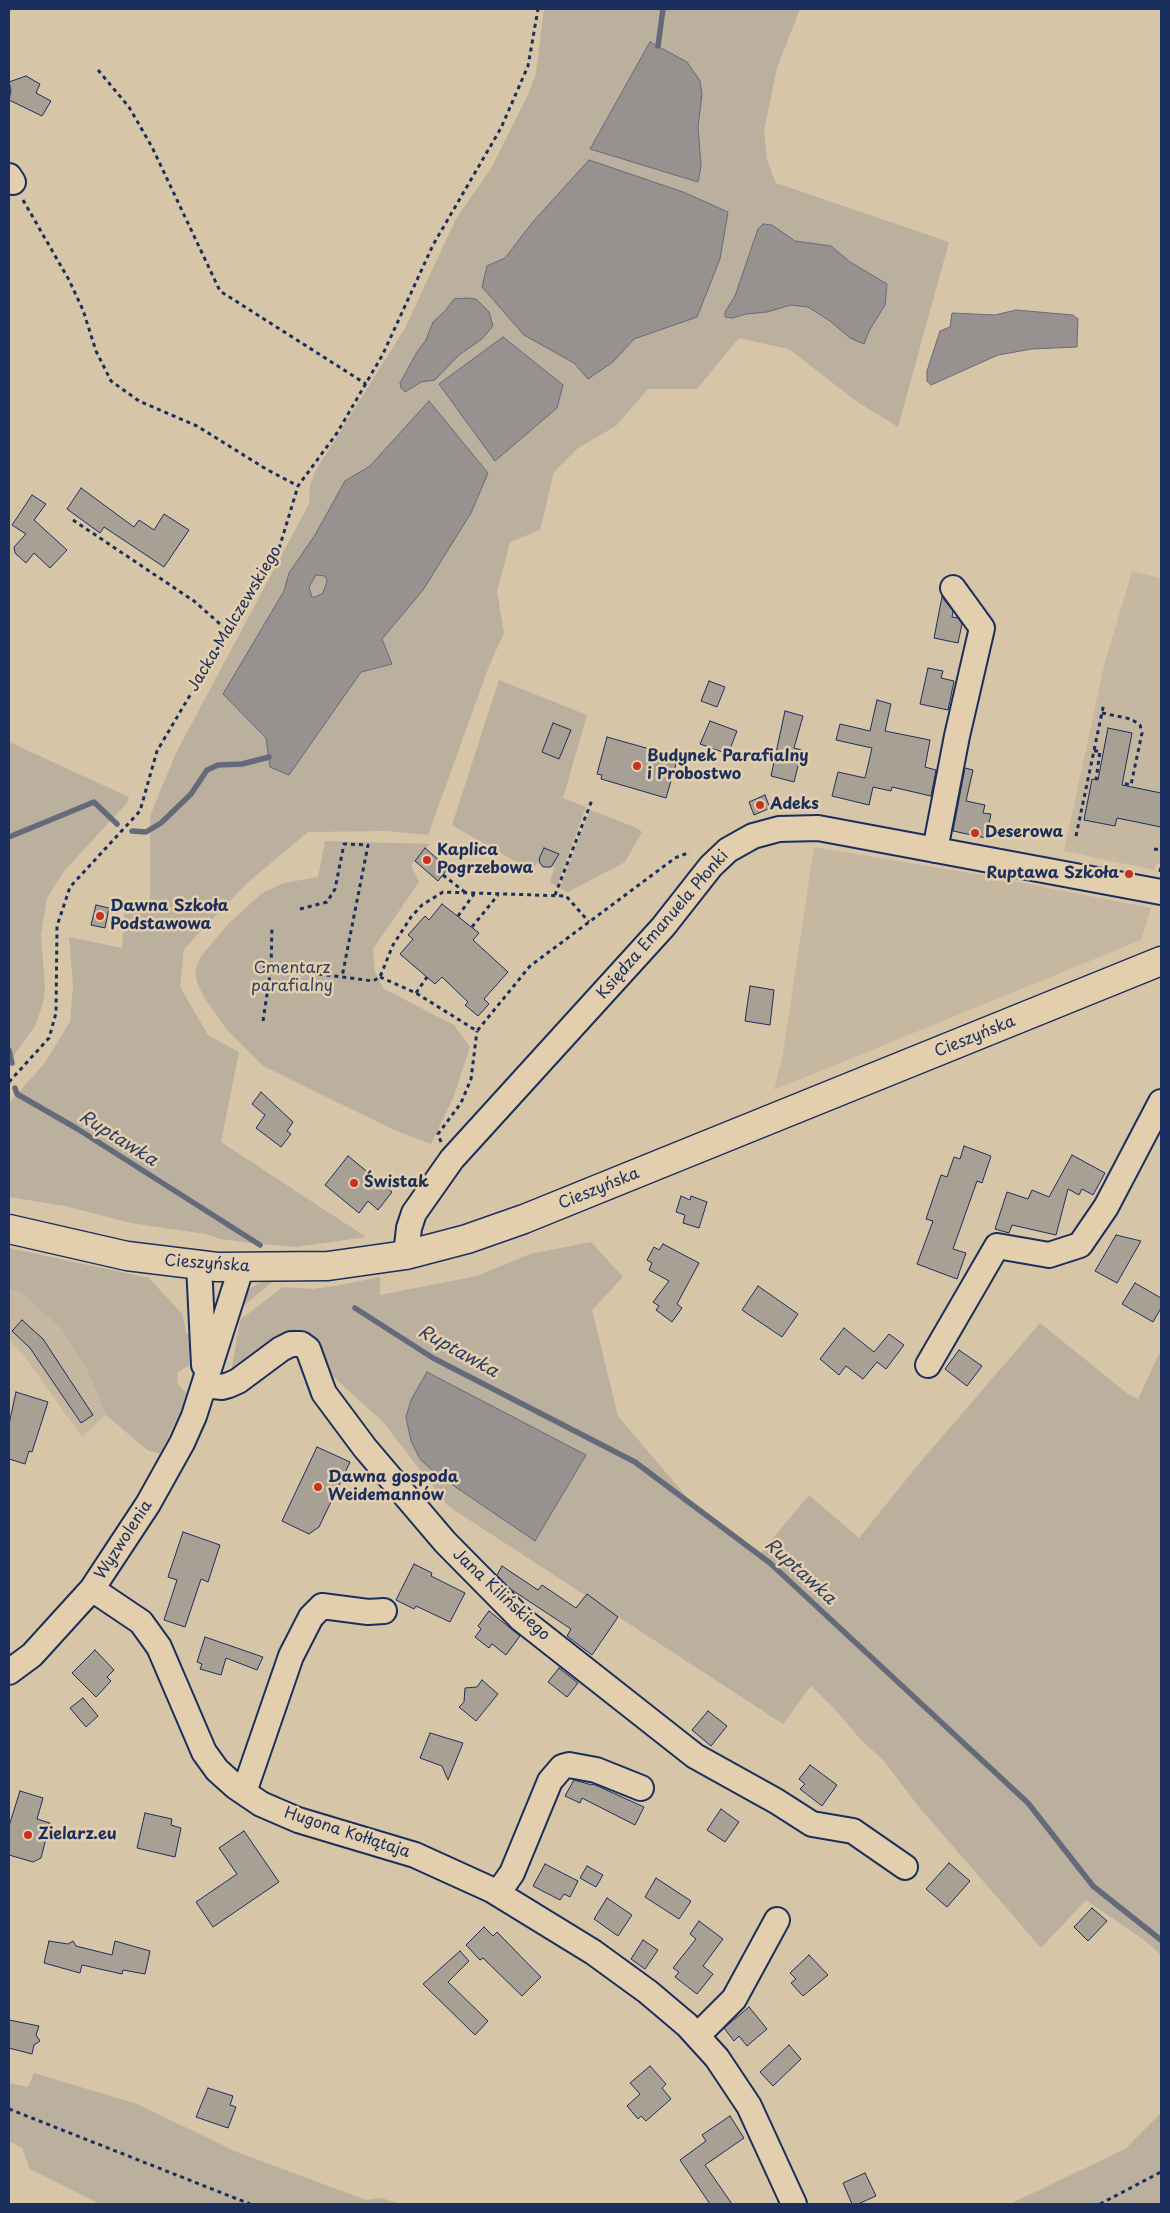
<!DOCTYPE html>
<html>
<head>
<meta charset="utf-8">
<style>
  body { margin:0 }
  #map { position:relative; width:1170px; height:2213px; overflow:hidden; background:#d7c5a8; font-family:"Playpen Sans",sans-serif }
  canvas { display:block }
  .frame { position:absolute; inset:0; border:10px solid #1b2f5e; pointer-events:none }
</style>
</head>
<body>
<div id="map">
<canvas width="1170" height="2213"></canvas>
<div class="frame"></div>
</div>
<script>
const ctx = document.querySelector('canvas').getContext('2d');
ctx.lineJoin = 'round';
function paint(path, color) { ctx.fillStyle = color; ctx.fill(path, 'evenodd'); }
const toPath = rows => new Path2D(rows.map(r => 'M' + r).join(''));
function strokePath(path, color, width, dash) { ctx.strokeStyle = color; ctx.lineWidth = width; ctx.lineCap = dash ? 'butt' : 'round'; ctx.setLineDash(dash || []); ctx.stroke(path); }
function drawText(font, color, halo, rows, align = 'center') {
  ctx.font = font + ' "Playpen Sans",sans-serif'; ctx.lineWidth = 5; ctx.setLineDash([]); ctx.textBaseline = 'middle'; ctx.strokeStyle = halo; ctx.fillStyle = color; for (const [text, x, y, turn = 0] of rows) {
    ctx.save(); ctx.translate(x, y); ctx.rotate((+turn || 0) * Math.PI / 180); ctx.textAlign = isNaN(turn) ? turn : align; if (halo) ctx.strokeText(text, 0, 0); ctx.fillText(text, 0, 0); ctx.restore();
  }
}
const built = toPath([
  [1132,572,1161,578,1161,864,1156,863,1154,870,1064,851,1105,661],
  [814,847,982,875,1151,908,1141,940,774,1090,783,1053],
  [9,1289,21,1293,61,1328,87,1370,106,1415,82,1437,23,1354,9,1340]
]);
const green = toPath([
  [544,9,800,9,777,68,764,130,767,160,776,183,949,242,898,427,856,401,789,349,739,338,697,389,648,389,616,426,578,448,554,472,540,530,510,542,497,592,504,633,489,666,428,835,387,831,308,832,247,883,184,949,180,987,208,1035,239,1052,221,1142,366,1237,296,1247,250,1243,220,1239,206,1234,131,1223,65,1206,9,1197,9,1103,44,1064,70,1022,73,985,69,937,122,948,125,906,150,912,150,832,146,832,150,825,150,816,176,753,309,504,310,485,316,470,405,328,456,219,492,167,528,95,536,73],
  [499,680,587,715,563,798,586,807,557,886,550,883,554,867,539,862,530,870,452,825],
  [9,742,129,797,127,803,64,871,47,898,41,935,45,986,43,1003,35,1026,9,1062],
  [590,810,637,828,642,832,625,862,568,892,560,888],
  [325,841,430,844,411,865,419,882,373,949,375,972,384,989,454,1025,470,1047,454,1096,431,1144,392,1129,263,1066,228,1031,205,999,198,985,195,971,201,956,229,923,262,893,284,883,318,877],
  [591,1242,623,1277,592,1310,618,1416,700,1513,758,1556,809,1495,859,1538,917,1466,1040,1323,1128,1394,1138,1399,1161,1350,1161,1955,1144,1940,1086,1900,1041,1948,919,1807,883,1760,861,1740,833,1707,811,1686,783,1724,448,1506,383,1422,327,1371,313,1343,231,1373,240,1320,283,1287,312,1289,335,1286,380,1277,380,1295,477,1276,530,1254],
  [9,1248,149,1278,183,1315,186,1334,190,1335,189,1365,178,1372,177,1383,188,1395,160,1454,147,1450,106,1415,87,1370,61,1328,21,1293,9,1289],
  [276,1279,235,1313,237,1302,249,1289,259,1283],
  [34,2073,137,2104,237,2152,366,2200,381,2198,402,2204,100,2204,30,2169,22,2148,9,2141,9,2083,28,2087],
  [1161,2113,1161,2204,1010,2204,1125,2149]
]);
const water = toPath([
  [650,42,687,62,700,81,702,94,698,127,701,166,698,182,590,149,650,42],
  [589,160,683,192,728,212,720,259,697,317,634,339,613,362,588,379,574,363,524,335,482,287,487,266,505,258,532,223,589,160],
  [763,224,772,225,795,241,831,246,850,262,887,284,885,305,869,331,864,344,850,338,830,321,808,307,791,305,767,312,746,314,732,318,725,317,725,312,735,296,758,229,763,224],
  [467,298,476,299,489,312,493,326,482,339,459,355,435,380,421,382,405,392,401,388,400,383,417,352,426,340,433,322,445,311,454,299,467,298],
  [1016,310,1073,315,1078,319,1077,347,1032,349,998,355,931,385,927,381,927,371,940,331,950,327,952,313,995,315,1016,310],
  [503,337,563,385,557,408,495,461,439,384,503,337],
  [429,401,488,473,471,513,423,590,382,639,392,664,361,672,289,775,270,767,266,738,223,694,284,591,289,573,315,535,345,481,370,466,429,401],
  [316,575,325,576,327,581,323,593,315,597,312,597,309,587,316,575],
  [427,1372,586,1455,535,1541,435,1473,420,1459,411,1441,406,1417,411,1400,427,1372]
]);
const stream = toPath([
  [658,46,663,9],
  [132,831,146,832,161,823,191,794,207,770,218,765,242,764,269,757],
  [9,837,94,802,117,824],
  [9,1050,12,1063],
  [15,1088,17,1094,76,1128,260,1245],
  [355,1308,433,1358,635,1462,770,1563,1028,1803,1093,1886,1161,1940]
]);
const building = toPath([
  [26,76,40,84,36,93,51,101,42,116,9,100,11,90,9,82,26,76],
  [81,488,134,527,139,520,154,530,164,514,189,530,164,567,104,527,100,533,67,509,81,488],
  [32,495,46,504,34,520,67,550,50,568,34,553,26,563,15,553,14,547,26,534,12,525,32,495],
  [942,597,953,611,952,617,958,618,962,624,958,643,934,638,942,597],
  [928,668,943,671,941,678,954,681,948,710,920,704,928,668],
  [709,681,725,687,717,707,701,701,709,681],
  [877,700,891,704,885,731,930,740,925,767,936,770,931,796,892,787,891,791,873,787,869,805,832,796,838,772,865,778,872,748,836,740,840,724,870,731,877,700],
  [785,711,803,716,794,748,802,750,794,782,771,776,785,711],
  [710,721,737,731,728,754,700,744,710,721],
  [553,723,571,730,559,759,542,752,553,723],
  [1108,728,1132,733,1122,785,1161,793,1161,827,1117,818,1115,826,1084,820,1092,779,1098,780,1108,728],
  [607,737,678,757,666,798,601,779,602,775,597,774,607,737],
  [965,768,973,770,966,801,985,805,983,813,991,814,986,838,953,831,965,768],
  [765,795,770,808,754,815,749,802,765,795],
  [425,848,448,868,438,881,415,861,425,848],
  [544,848,559,854,551,867,543,867,540,863,539,859,544,848],
  [442,904,479,933,473,940,508,972,484,999,489,1004,478,1016,465,1005,468,1002,442,977,435,984,400,954,413,939,408,935,425,916,429,920,442,904],
  [96,905,109,908,105,928,91,925,96,905],
  [750,986,774,990,770,1025,745,1021,750,986],
  [261,1092,293,1122,287,1131,291,1134,281,1147,256,1128,265,1115,252,1104,261,1092],
  [964,1146,991,1156,982,1183,977,1181,953,1249,966,1253,957,1279,917,1264,933,1221,926,1219,941,1175,947,1177,954,1157,960,1159,964,1146],
  [1072,1155,1105,1173,1093,1195,1082,1189,1079,1195,1068,1189,1056,1235,1012,1225,1009,1233,995,1229,1007,1192,1028,1199,1032,1190,1049,1197,1072,1155],
  [348,1156,392,1192,378,1210,368,1201,359,1213,325,1185,348,1156],
  [681,1196,690,1200,691,1196,707,1202,699,1228,683,1223,685,1215,676,1212,681,1196],
  [1116,1235,1141,1241,1117,1283,1095,1271,1116,1235],
  [663,1244,699,1263,677,1304,682,1308,672,1322,656,1310,659,1306,653,1302,669,1281,649,1270,652,1263,647,1260,654,1247,659,1250,663,1244],
  [1135,1283,1161,1298,1161,1308,1153,1322,1122,1304,1135,1283],
  [758,1286,798,1314,782,1337,742,1310,758,1286],
  [22,1320,43,1339,93,1415,81,1423,30,1348,12,1331,22,1320],
  [844,1328,874,1352,889,1334,904,1345,886,1369,877,1362,863,1379,846,1366,839,1375,820,1359,844,1328],
  [959,1350,982,1366,967,1386,945,1369,959,1350],
  [16,1392,48,1402,32,1452,29,1451,25,1464,9,1459,9,1424,16,1392],
  [317,1447,350,1462,319,1527,309,1534,282,1521,317,1447],
  [183,1532,220,1545,208,1582,201,1579,185,1627,164,1620,177,1580,168,1577,183,1532],
  [414,1564,432,1573,431,1576,465,1593,450,1622,416,1606,414,1609,396,1600,414,1564],
  [502,1566,538,1590,542,1585,576,1608,587,1594,618,1617,592,1655,567,1636,571,1629,509,1588,497,1575,502,1566],
  [489,1611,520,1636,506,1655,492,1644,489,1648,475,1637,481,1629,478,1626,489,1611],
  [205,1637,263,1657,257,1670,226,1658,221,1675,200,1669,202,1664,197,1662,205,1637],
  [95,1650,114,1670,107,1677,111,1681,96,1697,72,1673,95,1650],
  [559,1668,578,1683,567,1697,548,1682,559,1668],
  [482,1680,498,1694,476,1721,459,1707,464,1702,465,1688,477,1687,482,1680],
  [83,1698,98,1716,86,1727,70,1708,83,1698],
  [708,1711,727,1726,711,1746,692,1730,708,1711],
  [430,1733,463,1743,448,1780,442,1766,420,1758,430,1733],
  [810,1765,837,1785,822,1806,800,1789,805,1784,799,1779,810,1765],
  [574,1780,592,1785,593,1784,644,1807,635,1825,582,1798,580,1803,565,1796,574,1780],
  [20,1791,43,1798,37,1819,50,1823,41,1858,33,1862,9,1855,9,1826,20,1791],
  [721,1809,739,1822,725,1842,707,1830,721,1809],
  [145,1813,172,1819,171,1825,181,1828,175,1857,137,1848,145,1813],
  [244,1831,279,1882,213,1927,196,1902,237,1874,219,1848,244,1831],
  [949,1863,970,1881,947,1907,926,1889,949,1863],
  [545,1864,578,1881,570,1897,564,1894,560,1900,533,1886,545,1864],
  [587,1866,603,1875,596,1887,580,1878,587,1866],
  [656,1878,691,1901,679,1919,645,1897,656,1878],
  [607,1898,632,1915,618,1936,594,1919,607,1898],
  [1092,1908,1107,1921,1088,1941,1074,1927,1092,1908],
  [699,1921,723,1939,703,1966,713,1974,697,1994,675,1977,679,1972,673,1968,696,1939,690,1934,699,1921],
  [484,1927,493,1936,497,1932,541,1977,522,1996,483,1958,480,1960,466,1945,484,1927],
  [643,1940,658,1950,645,1969,631,1959,643,1940],
  [49,1941,68,1944,73,1941,76,1946,112,1955,115,1941,150,1951,145,1974,123,1970,122,1974,82,1965,80,1973,44,1963,49,1941],
  [460,1951,469,1961,448,1982,488,2021,475,2035,423,1984,460,1951],
  [809,1955,828,1975,803,1996,791,1983,796,1979,790,1973,809,1955],
  [749,2007,767,2029,747,2046,739,2036,734,2041,724,2028,749,2007],
  [9,2020,39,2026,36,2035,40,2041,34,2045,32,2054,9,2048,9,2020],
  [789,2045,801,2059,773,2086,760,2072,789,2045],
  [650,2066,666,2084,662,2088,671,2099,646,2121,641,2116,638,2119,627,2106,640,2094,630,2083,650,2066],
  [208,2088,233,2096,230,2105,236,2107,228,2128,196,2117,208,2088],
  [730,2116,744,2138,705,2165,732,2204,710,2204,680,2160,706,2141,702,2135,730,2116],
  [865,2173,876,2196,858,2204,852,2204,843,2183,865,2173]
]);
const path = toPath([
  [98,70,129,107,152,147,220,291,366,384],
  [23,200,69,280,83,310,96,351,111,381,139,401,197,426,266,469,298,486],
  [73,520,194,601,228,631],
  [1102,713,1131,719,1140,725,1142,733,1131,785,1122,783],
  [1094,751,1100,751,1096,780],
  [1076,836,1104,703],
  [1154,849,1161,850],
  [1160,872,1161,865],
  [443,875,466,893],
  [555,895,592,800],
  [300,909,327,902,335,889,344,844,368,845,342,977],
  [458,916,474,894],
  [472,927,498,895],
  [255,966,373,981,380,977,393,945,411,917,422,905,443,892,566,896,589,922],
  [380,977,416,993,477,1031,530,966,675,858,690,852],
  [416,993,427,977],
  [263,1021,271,968,272,926],
  [9,1082,49,1038,56,1013,57,926,70,887,140,811,157,751,228,631,278,552,298,486,337,433,383,354,433,245,501,128,528,66,538,9],
  [441,1142,438,1134,461,1103,471,1079,477,1031],
  [9,2109,250,2204],
  [1100,2204,1161,2172]
]);
const minor = toPath([
  [9,176,13,182],
  [935,850,957,736,982,628,953,588],
  [406,1255,409,1228,414,1213,452,1159,663,927,711,866,728,850,753,836,779,829,818,828,1161,892],
  [199,1265,204,1365],
  [928,1365,997,1246,1049,1255,1080,1245,1106,1207,1161,1102],
  [205,1385,222,1387,229,1385,238,1381,281,1349,291,1344,301,1344,308,1349,324,1393,365,1448,445,1542,521,1619,695,1756,776,1801,812,1824,853,1831,905,1867],
  [92,1589,141,1622,159,1647,204,1752,217,1770,236,1787,261,1804,298,1820,415,1855,492,1890,593,1952,648,1992,687,2025,717,2058,749,2106,794,2204],
  [9,1672,32,1655,92,1589,148,1504,182,1443,194,1416,238,1278,239,1267],
  [244,1792,291,1656,311,1617,322,1606,368,1612,384,1611],
  [498,1893,512,1873,550,1781,562,1767,569,1765,596,1770,641,1788],
  [697,2036,734,1999,777,1920]
]);
const major = toPath([
  [9,1229,127,1256,217,1267,328,1266,406,1255,467,1239,524,1219,1161,961]
]);
const markers = [
  [637,766,5,"#c8321e"],
  [760,805,5,"#c8321e"],
  [975,833,5,"#c8321e"],
  [427,860,5,"#c8321e"],
  [1129,874,5,"#c8321e"],
  [100,916,5,"#c8321e"],
  [354,1183,5,"#c8321e"],
  [318,1487,5,"#c8321e"],
  [28,1835,5,"#c8321e"]
];
const streetNames = [
  ["Jacka Malczewskiego",235,619,-59],
  ["Księdza Emanuela Płonki",663,925,-49],
  ["Cieszyńska",975,1037,-22],
  ["Cieszyńska",599,1189,-22],
  ["Cieszyńska",207,1264,4],
  ["Wyzwolenia",124,1540,-57],
  ["Jana Kilińskiego",501,1595,43],
  ["Hugona Kołłątaja",347,1833,18]
];
const poiNames = [
  ["Budynek Parafialny",647,757],
  ["i Probostwo",647,775],
  ["Adeks",770,805],
  ["Deserowa",985,833],
  ["Kaplica",437,851],
  ["Pogrzebowa",437,869],
  ["Ruptawa Szkoła",1119,874,"right"],
  ["Dawna Szkoła",110,907],
  ["Podstawowa",110,925],
  ["Świstak",364,1183],
  ["Dawna gospoda",328,1478],
  ["Weidemannów",328,1496],
  ["Zielarz.eu",38,1835]
];
const parkNames = [
  ["Cmentarz",292,969],
  ["parafialny",292,987]
];
const waterNames = [
  ["Ruptawka",118,1139,32],
  ["Ruptawka",458,1352,29],
  ["Ruptawka",800,1572,42]
];
paint(built, '#c6b7a1');
paint(green, '#bbaf9d');
paint(water, '#97928f');
strokePath(water, '#656a7b', 1);
strokePath(stream, '#656a7b', 5.5);
paint(building, '#a8a095');
strokePath(building, '#1b2f5e', 1);
strokePath(minor, '#1b2f5e', 28);
strokePath(major, '#1b2f5e', 31);
strokePath(path, '#1b2f5e', 3, [4, 4]);
strokePath(minor, '#e3cfad', 24);
strokePath(major, '#e3cfad', 28);
for (const [x, y, r, color] of markers) { const dot = new Path2D(); dot.arc(x, y, r, 0, 2 * Math.PI); ctx.fillStyle = color; ctx.fill(dot); strokePath(dot, '#e3cfad', 2); }
drawText('16px', '#1b2f5e', '#e3cfad', streetNames);
drawText('bold 16px', '#1b2f5e', '#e3cfad', poiNames, 'left');
drawText('16px', '#334267', '#e3cfad', parkNames);
drawText('italic 18px', '#2e3e65', '#e3cfad', waterNames);
</script>
</body>
</html>
